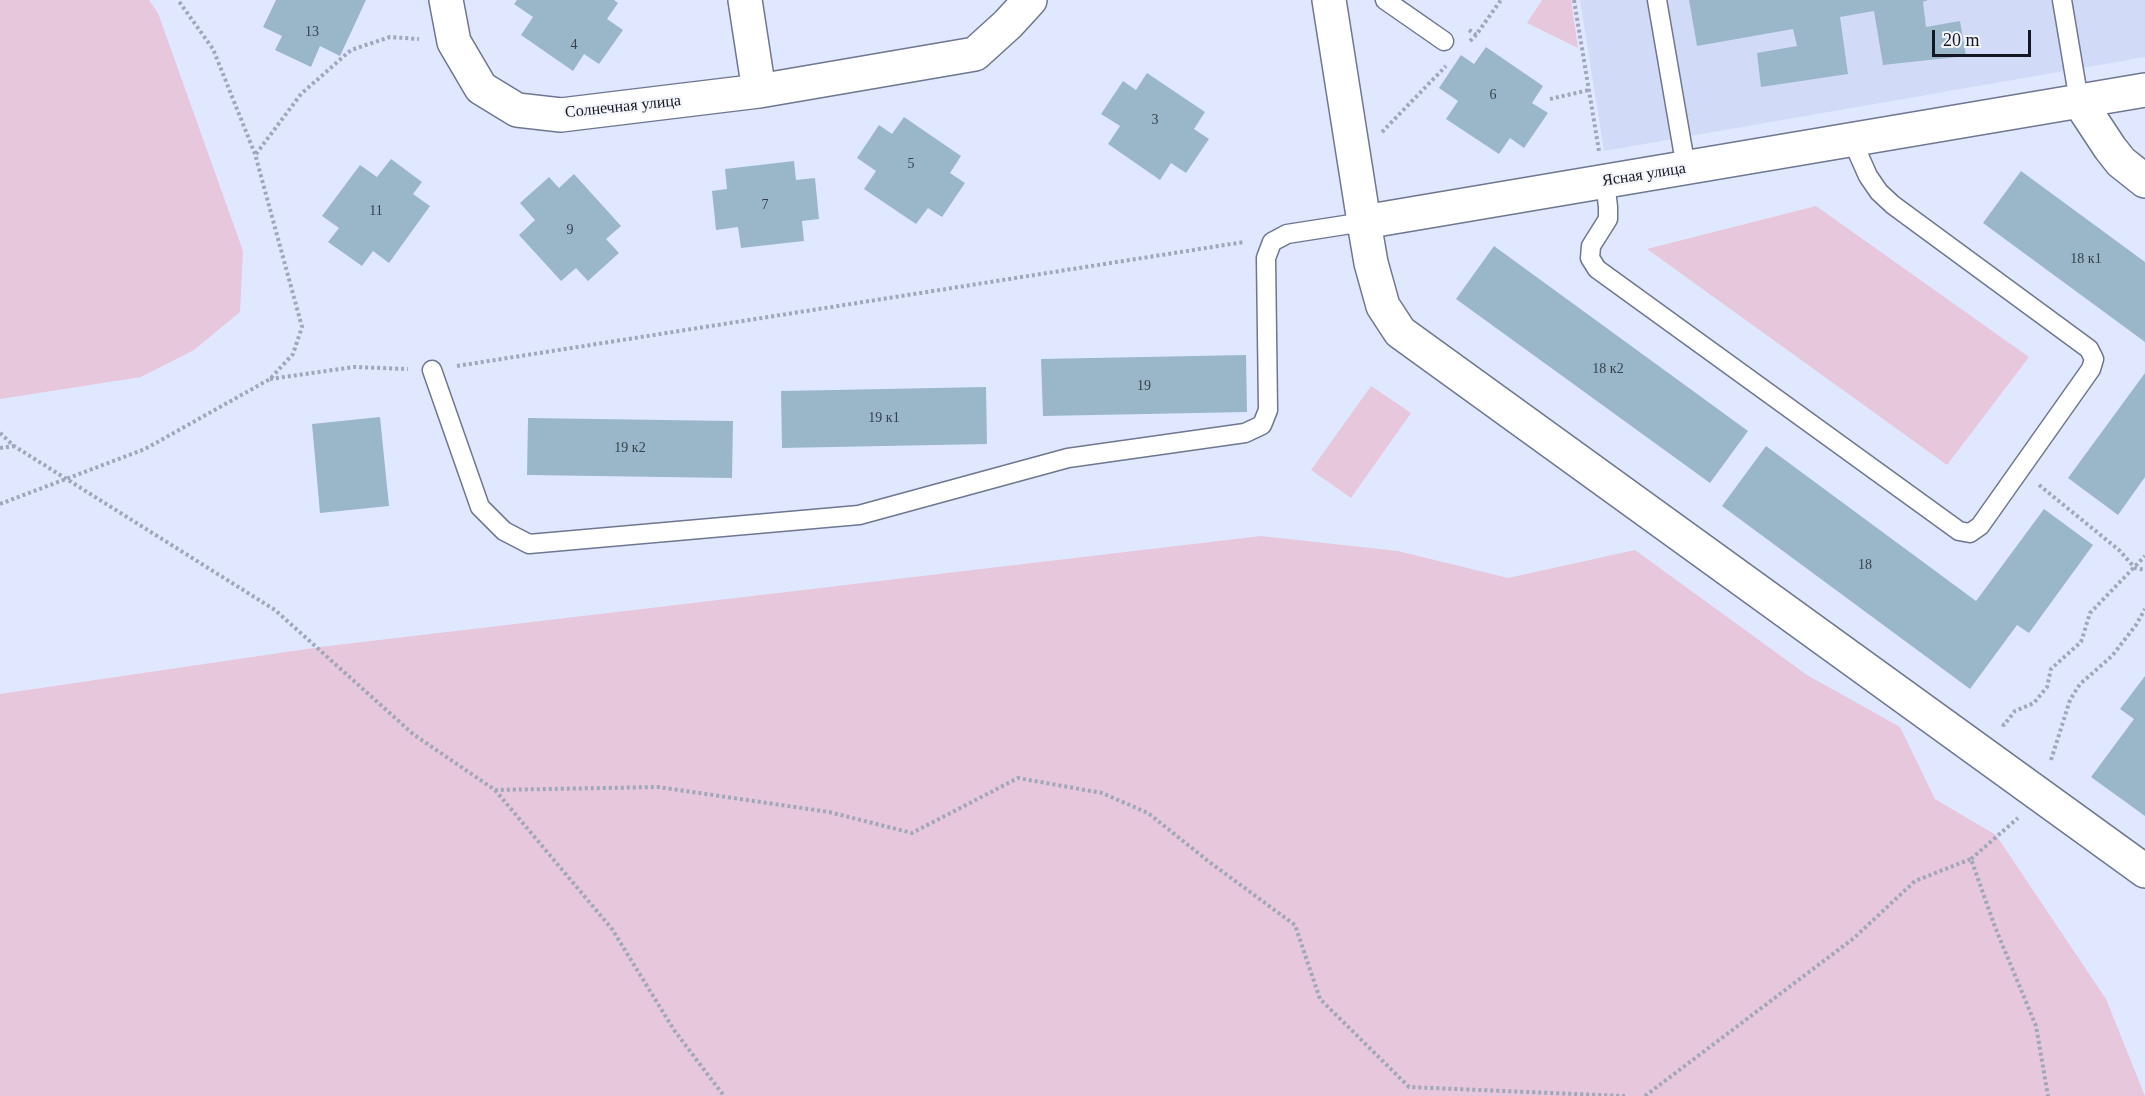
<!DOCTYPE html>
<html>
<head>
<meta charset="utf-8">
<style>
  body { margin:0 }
  #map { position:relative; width:2145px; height:1096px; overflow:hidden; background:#e0e8ff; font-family:Georgia,serif }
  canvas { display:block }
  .scale { position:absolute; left:1932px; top:30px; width:99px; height:27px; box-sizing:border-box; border:3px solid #141721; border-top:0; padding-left:8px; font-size:18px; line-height:21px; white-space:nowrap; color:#141721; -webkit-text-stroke:4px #f3f5fb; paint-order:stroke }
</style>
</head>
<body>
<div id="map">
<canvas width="2145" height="1096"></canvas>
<div class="scale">20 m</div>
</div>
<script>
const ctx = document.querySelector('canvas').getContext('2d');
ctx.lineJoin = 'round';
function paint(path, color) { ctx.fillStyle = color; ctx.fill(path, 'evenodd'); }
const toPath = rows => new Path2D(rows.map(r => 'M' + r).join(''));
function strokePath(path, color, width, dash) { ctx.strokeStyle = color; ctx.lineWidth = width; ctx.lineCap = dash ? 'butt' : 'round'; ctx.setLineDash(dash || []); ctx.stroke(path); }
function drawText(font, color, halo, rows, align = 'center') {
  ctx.font = font + ' Georgia,serif'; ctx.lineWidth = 4.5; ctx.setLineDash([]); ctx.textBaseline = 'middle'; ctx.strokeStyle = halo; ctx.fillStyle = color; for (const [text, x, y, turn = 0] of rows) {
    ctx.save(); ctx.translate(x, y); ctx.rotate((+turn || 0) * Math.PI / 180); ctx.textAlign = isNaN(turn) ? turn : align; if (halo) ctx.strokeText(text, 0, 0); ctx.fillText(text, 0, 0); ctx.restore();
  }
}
const built = toPath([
  [1580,0,2145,0,2145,57,1604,151]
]);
const green = toPath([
  [0,0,149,0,158,13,243,251,240,312,194,350,141,377,0,399],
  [1542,0,1571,0,1578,48,1527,23],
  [1816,206,2029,357,1947,465,1647,249],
  [1371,386,1411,413,1351,498,1311,470],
  [1261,536,1398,551,1508,578,1635,550,1807,675,1900,727,1935,799,1996,835,2106,999,2145,1096,0,1096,0,694,320,647]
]);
const building = toPath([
  [276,0,366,0,340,56,320,46,311,67,275,50,282,36,263,27],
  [517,0,614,0,618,3,607,19,623,30,599,64,584,54,573,71,521,35,533,17,514,4],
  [1689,0,1928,0,1923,2,1926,27,1960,21,1966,56,1883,65,1874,11,1840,17,1848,74,1761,87,1757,53,1797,46,1793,29,1697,46],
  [1486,47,1543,86,1532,103,1548,113,1524,148,1510,138,1499,154,1446,119,1458,101,1439,88,1461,55,1474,64],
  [1147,73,1205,112,1194,129,1209,139,1186,173,1171,163,1160,180,1108,144,1120,126,1101,114,1123,81,1136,90],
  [904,117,961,156,950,173,965,183,942,217,928,208,916,224,864,189,876,171,857,158,879,125,892,134],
  [391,159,422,182,413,194,430,206,389,263,373,251,362,266,328,242,339,228,322,216,360,165,377,177],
  [794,161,796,180,815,178,819,219,802,221,804,241,741,248,738,227,716,230,712,191,727,189,725,169],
  [2021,171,2145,262,2145,342,1983,223],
  [574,174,621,226,606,239,619,253,588,281,576,268,561,281,519,235,535,220,520,203,549,177,559,188],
  [1494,246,1748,431,1710,483,1456,299],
  [1246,355,1247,412,1043,416,1041,359],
  [2145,373,2145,477,2118,515,2068,478],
  [986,387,987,444,782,448,781,391],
  [380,417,389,506,320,513,312,424],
  [528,418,733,421,732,478,527,475],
  [1766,446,1976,601,2044,509,2093,545,2029,633,2017,625,1970,689,1722,506],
  [2145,676,2145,816,2091,777,2134,719,2120,709]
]);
const path = toPath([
  [1574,0,1599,151],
  [1469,30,1476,35,1501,0],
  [1470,41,1476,35],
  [1550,99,1589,90],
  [1382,132,1446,66],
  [256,154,301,94,351,50,390,37,419,39],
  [457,366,1244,242],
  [270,379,354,367,408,369],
  [0,433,14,446,275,610,413,734,495,790,658,787,829,812,912,833,1018,778,1102,793,1148,813,1208,861,1295,925,1320,999,1409,1087,1625,1096],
  [0,448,14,446],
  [2039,485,2119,550,2135,568,2145,570],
  [0,504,145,449,270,379,293,354,302,327,255,154,213,49,178,0],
  [2002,724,2004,725,2015,711,2034,703,2047,687,2051,669,2081,642,2090,613,2145,556],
  [2051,760,2070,700,2080,684,2112,656,2136,625,2145,609],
  [495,790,612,929,674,1030,724,1096],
  [1971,859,2018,818],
  [1645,1096,1854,938,1915,881,1971,859,1995,927,2036,1026,2048,1096]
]);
const service = toPath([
  [1385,0,1444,41],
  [1657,0,1686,168],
  [2062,0,2079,101],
  [1605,181,1608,207,1608,219,1591,246,1590,258,1597,269,1959,531,1970,533,1980,526,2091,369,2094,359,2089,349,1893,205,1879,192,1868,176,1852,140],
  [432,370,480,507,504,531,529,544,859,515,1068,458,1245,433,1262,425,1268,410,1266,258,1272,242,1287,234,1364,222]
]);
const minor = toPath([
  [446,0,454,42,481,88,517,110,561,115,759,91],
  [745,0,759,91,975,54,1008,24,1030,0],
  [1329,0,1364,222,2145,90],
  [2079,101,2110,148,2121,162,2145,181],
  [1364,222,1371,263,1383,306,1400,332,2145,871]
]);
const numberNames = [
  ["13",312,32],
  ["4",574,45],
  ["6",1493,95],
  ["3",1155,120],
  ["5",911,164],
  ["7",765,205],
  ["11",376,211],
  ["9",570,230],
  ["18 к1",2086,259],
  ["18 к2",1608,369],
  ["19",1144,386],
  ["19 к1",884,418],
  ["19 к2",630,448],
  ["18",1865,565]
];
const streetNames = [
  ["Солнечная улица",623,107,-6],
  ["Ясная улица",1644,175,-9]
];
paint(built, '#d1dbf7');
paint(green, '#e7c7dc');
paint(building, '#9ab7c9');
strokePath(service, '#6e7690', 21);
strokePath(minor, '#6e7690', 36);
strokePath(path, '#a1a7ba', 4, [3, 3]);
strokePath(service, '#fff', 18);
strokePath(minor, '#fff', 33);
drawText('14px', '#363f4b', null, numberNames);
drawText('16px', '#141721', '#f3f5fb', streetNames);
</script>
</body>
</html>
